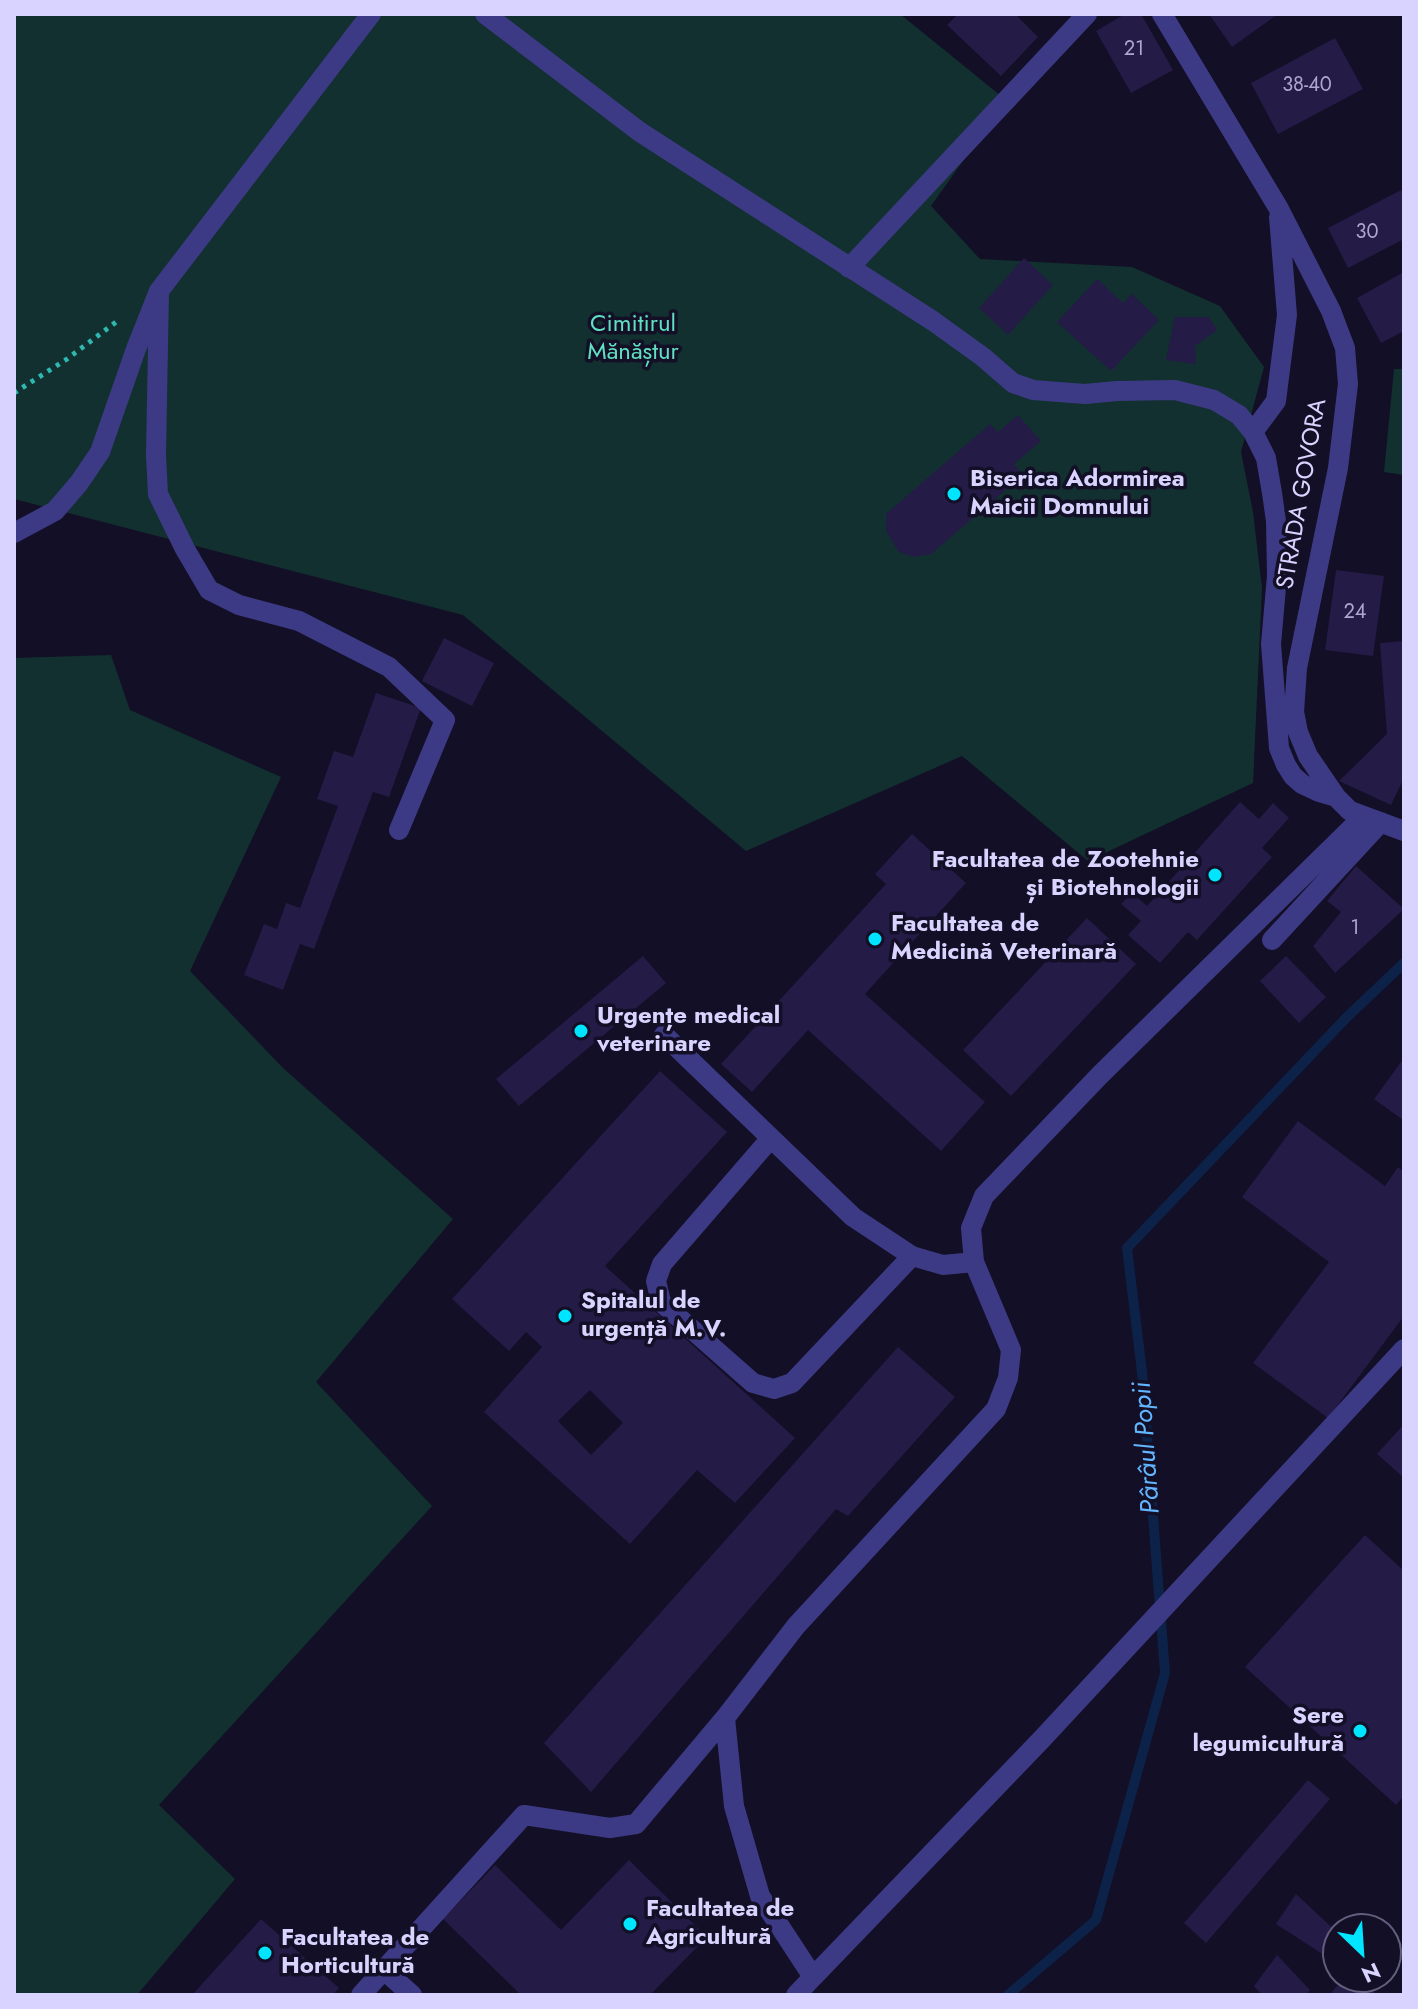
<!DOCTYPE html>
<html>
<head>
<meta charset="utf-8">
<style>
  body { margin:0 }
  #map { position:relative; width:1418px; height:2009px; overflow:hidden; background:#130f26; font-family:Jost,sans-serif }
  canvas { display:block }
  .frame { position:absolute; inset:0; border:16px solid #d9d4ff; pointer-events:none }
  .north { position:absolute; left:1322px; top:1913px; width:80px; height:80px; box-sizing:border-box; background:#130f26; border:2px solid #625e7d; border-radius:50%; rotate:155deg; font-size:22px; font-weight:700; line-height:32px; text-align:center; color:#d9d4ff }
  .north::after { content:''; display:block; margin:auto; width:28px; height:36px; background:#00e5ff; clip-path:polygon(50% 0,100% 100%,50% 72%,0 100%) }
</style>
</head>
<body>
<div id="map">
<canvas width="1418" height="2009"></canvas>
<div class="frame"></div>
<div class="north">N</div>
</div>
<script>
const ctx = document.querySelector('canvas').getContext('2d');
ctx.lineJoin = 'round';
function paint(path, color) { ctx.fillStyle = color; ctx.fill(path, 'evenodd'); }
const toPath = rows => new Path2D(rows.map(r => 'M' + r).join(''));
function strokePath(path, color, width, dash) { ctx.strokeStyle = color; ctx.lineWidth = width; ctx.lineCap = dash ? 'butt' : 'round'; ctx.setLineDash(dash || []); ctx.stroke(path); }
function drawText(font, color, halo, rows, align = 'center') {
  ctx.font = font + ' Jost,sans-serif'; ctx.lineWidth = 7; ctx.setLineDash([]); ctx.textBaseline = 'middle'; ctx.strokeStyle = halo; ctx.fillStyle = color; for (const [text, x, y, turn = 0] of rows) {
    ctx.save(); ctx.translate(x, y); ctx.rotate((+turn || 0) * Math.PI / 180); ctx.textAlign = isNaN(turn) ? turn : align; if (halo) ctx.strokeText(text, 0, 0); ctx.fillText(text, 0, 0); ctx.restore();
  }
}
const green = toPath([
  [14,14,900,14,1006,100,931,206,980,259,1132,267,1220,306,1264,367,1241,452,1253,512,1262,588,1253,783,1088,861,962,756,746,851,463,615,14,499],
  [1394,369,1404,369,1404,475,1384,472],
  [111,655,130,710,281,777,190,971,283,1068,453,1219,316,1382,432,1506,159,1805,235,1879,137,1995,14,1995,14,658]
]);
const stream = toPath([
  [1008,1995,1096,1920,1165,1673,1142,1372,1127,1248,1347,1017,1404,963]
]);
const building = toPath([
  [958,14,1015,14,1038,37,1001,76,947,25],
  [1125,14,1141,14,1173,70,1131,93,1096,31],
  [1209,14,1278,14,1232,47],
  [1335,38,1363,89,1278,134,1251,83],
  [1401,190,1404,196,1404,239,1348,268,1328,228],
  [1024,258,1053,285,1008,335,979,308],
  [1404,272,1404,331,1381,343,1357,298],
  [1097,279,1123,303,1132,294,1159,320,1111,371,1057,322],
  [1175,317,1209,317,1217,330,1195,346,1196,364,1166,360],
  [1018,415,1041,441,1014,464,1023,475,931,554,914,557,899,552,886,531,886,514,990,424,998,432],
  [1336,570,1384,576,1373,656,1325,650],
  [444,638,494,663,472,706,422,681],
  [1404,641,1404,778,1391,805,1339,781,1387,734,1380,643],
  [376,693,421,708,389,797,373,792,314,949,300,944,283,990,244,975,264,924,277,929,286,903,300,908,338,806,317,799,334,751,353,757],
  [1240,802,1259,819,1273,803,1289,818,1262,848,1272,857,1197,940,1188,932,1160,963,1128,935,1141,921,1121,904,1132,893,1147,906],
  [912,834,966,883,865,994,985,1102,941,1151,808,1030,752,1092,721,1064,886,884,875,874],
  [1356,866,1404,909,1335,973,1313,946,1341,912,1327,901],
  [1087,918,1136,964,1011,1096,963,1050],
  [643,956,666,983,519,1106,496,1079],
  [1286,956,1326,997,1299,1023,1260,981],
  [1404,1058,1404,1119,1403,1120,1374,1099],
  [660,1071,727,1132,605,1266,795,1438,735,1503,697,1470,630,1544,484,1412,542,1347,526,1332,509,1351,452,1299],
  [590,1390,623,1423,591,1455,558,1421],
  [1298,1121,1385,1186,1398,1167,1404,1172,1404,1316,1328,1418,1253,1363,1329,1262,1242,1197],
  [898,1347,955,1397,848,1516,836,1509,591,1792,544,1743],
  [1404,1424,1404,1478,1377,1454],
  [1365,1535,1404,1571,1404,1796,1396,1805,1245,1667],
  [1308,1780,1330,1799,1206,1943,1184,1923],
  [629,1860,707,1937,650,1995,521,1995,443,1919,495,1865,561,1930],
  [1296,1894,1338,1933,1338,1964,1276,1924],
  [261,1919,339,1988,333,1995,192,1995],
  [1277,1955,1310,1990,1306,1995,1262,1995,1254,1986],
  [1345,1977,1357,1977,1377,1995,1329,1995]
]);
const path = toPath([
  [14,393,67,359,116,322]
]);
const minor = toPath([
  [485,14,640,132,933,321,983,357,1013,383,1033,390,1085,394,1117,391,1175,390,1214,400,1239,415,1253,432,1266,458,1272,493,1276,521,1277,576,1271,644,1279,748,1286,765,1293,776,1302,784,1319,792,1336,797],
  [1162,14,1279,209,1331,311,1345,348,1348,384,1338,468,1297,668,1294,712,1298,732,1308,756,1336,797,1350,811,1404,831],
  [849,268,1087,14],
  [159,291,156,455,158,494,185,549,209,590,239,605,299,621,389,667,445,720,399,830],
  [1253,432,1276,401,1287,315,1279,217],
  [14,533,55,511,79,483,100,452,136,349,159,291,371,14],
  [1272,940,1381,822],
  [664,1035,853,1217,912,1256,943,1265,974,1262],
  [771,1138,662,1264,656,1281,661,1302,753,1383,774,1389,792,1383,912,1256],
  [384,1970,412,1995],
  [813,1977,1041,1740,1404,1349],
  [361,1995,524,1815,610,1828,636,1824,725,1718],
  [796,1995,813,1977,760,1896,734,1806,725,1718,796,1626,996,1409,1008,1378,1011,1350,974,1262,971,1228,984,1196,1100,1075,1364,816]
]);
const markers = [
  [954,494,8,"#00e5ff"],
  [1215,875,8,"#00e5ff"],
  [875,939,8,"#00e5ff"],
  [581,1031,8,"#00e5ff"],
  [565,1316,8,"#00e5ff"],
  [1360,1731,8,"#00e5ff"],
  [630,1924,8,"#00e5ff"],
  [265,1953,8,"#00e5ff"]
];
const numberNames = [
  ["21",1134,50],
  ["38-40",1307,86],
  ["30",1367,233],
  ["24",1355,613],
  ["1",1355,929]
];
const parkNames = [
  ["Cimitirul",633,325],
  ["Mănăștur",633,353]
];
const poiNames = [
  ["Biserica Adormirea",970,480],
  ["Maicii Domnului",970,508],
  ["Facultatea de Zootehnie",1199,861,"right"],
  ["și Biotehnologii",1199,889,"right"],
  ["Facultatea de",891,925],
  ["Medicină Veterinară",891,953],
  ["Urgențe medical",597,1017],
  ["veterinare",597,1045],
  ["Spitalul de",581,1302],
  ["urgență M.V.",581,1330],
  ["Sere",1344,1717,"right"],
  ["legumicultură",1344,1745,"right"],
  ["Facultatea de",646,1910],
  ["Agricultură",646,1938],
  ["Facultatea de",281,1939],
  ["Horticultură",281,1967]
];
const streetNames = [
  ["STRADA GOVORA",1303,494,-80]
];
const waterNames = [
  ["Pârâul Popii",1148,1448,-94]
];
paint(green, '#12302f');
strokePath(stream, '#0c2248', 10);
paint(building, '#241b47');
strokePath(path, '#2fb8b0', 5, [4, 6]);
strokePath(minor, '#3d3a85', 20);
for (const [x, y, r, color] of markers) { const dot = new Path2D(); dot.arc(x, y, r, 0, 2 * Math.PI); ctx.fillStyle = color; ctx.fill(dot); strokePath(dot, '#130f26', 3); }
drawText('20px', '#aca6d1', null, numberNames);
drawText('24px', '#5fe0c0', '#130f26', parkNames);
drawText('bold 24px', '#d9d4ff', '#130f26', poiNames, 'left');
drawText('24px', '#d9d4ff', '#130f26', streetNames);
drawText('italic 26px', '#62b6ff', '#130f26', waterNames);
</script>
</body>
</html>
